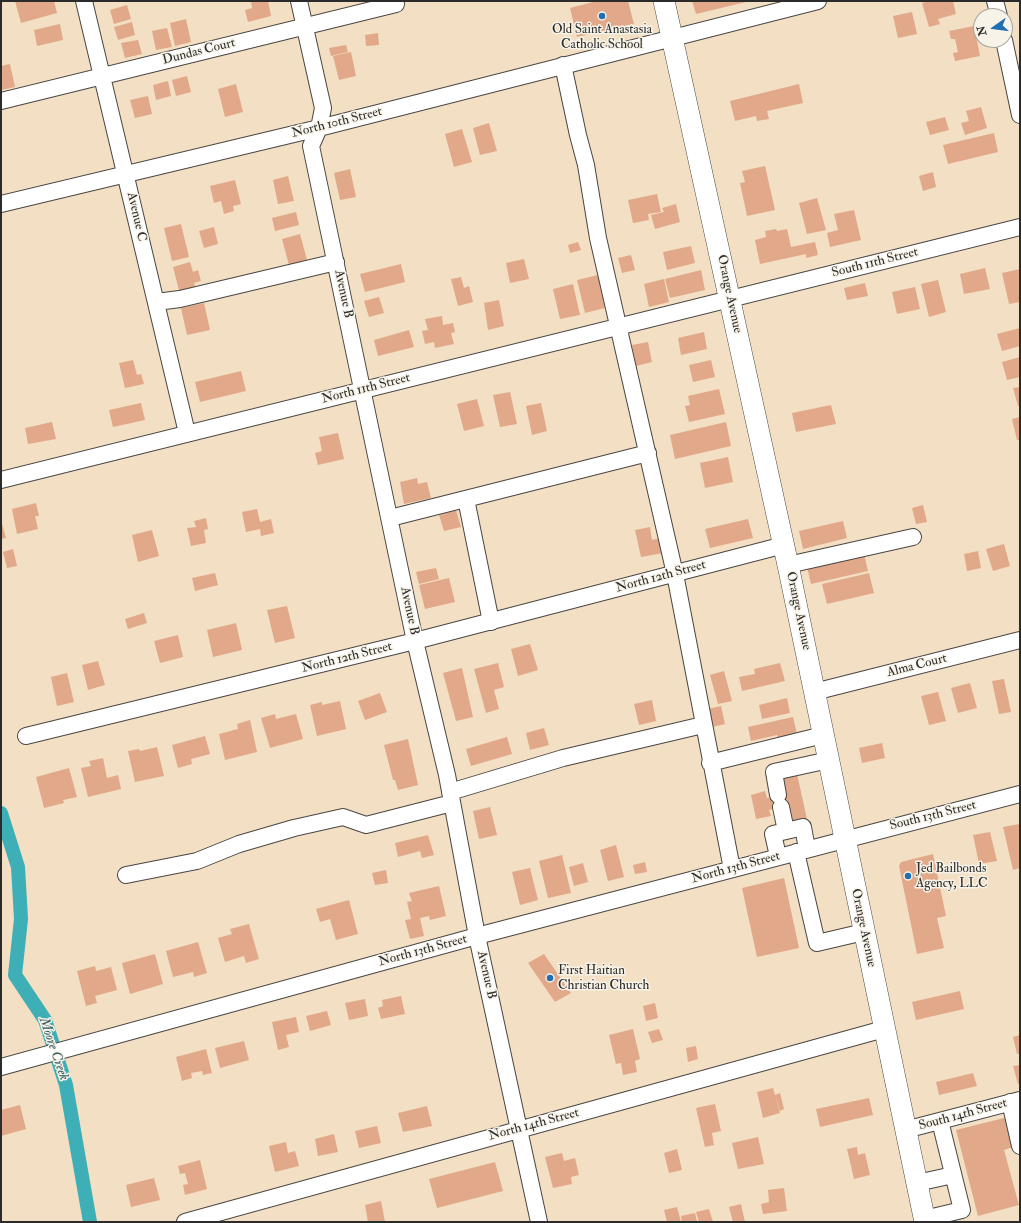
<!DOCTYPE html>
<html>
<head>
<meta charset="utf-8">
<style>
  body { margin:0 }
  #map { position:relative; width:1021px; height:1223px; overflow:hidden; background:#f3dfc3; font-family:"IM FELL Double Pica",serif }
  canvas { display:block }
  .frame { position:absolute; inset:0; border:2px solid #2b2b2b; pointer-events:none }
  .north { position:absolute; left:973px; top:8px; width:40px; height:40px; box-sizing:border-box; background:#f7f3e8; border:1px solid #a5a39c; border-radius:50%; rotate:256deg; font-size:11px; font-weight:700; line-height:16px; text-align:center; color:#2b2b2b }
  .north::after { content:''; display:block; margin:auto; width:14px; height:18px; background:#1f6fb2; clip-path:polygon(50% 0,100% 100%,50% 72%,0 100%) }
</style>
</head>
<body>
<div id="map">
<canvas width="1021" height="1223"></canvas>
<div class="frame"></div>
<div class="north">N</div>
</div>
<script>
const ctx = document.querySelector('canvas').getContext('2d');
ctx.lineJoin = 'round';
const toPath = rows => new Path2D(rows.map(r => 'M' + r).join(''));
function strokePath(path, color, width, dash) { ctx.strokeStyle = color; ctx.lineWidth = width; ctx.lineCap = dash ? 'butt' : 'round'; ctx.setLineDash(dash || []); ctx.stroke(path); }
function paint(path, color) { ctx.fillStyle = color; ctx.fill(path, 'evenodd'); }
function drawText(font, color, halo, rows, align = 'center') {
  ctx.font = font + ' "IM FELL Double Pica",serif'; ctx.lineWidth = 3; ctx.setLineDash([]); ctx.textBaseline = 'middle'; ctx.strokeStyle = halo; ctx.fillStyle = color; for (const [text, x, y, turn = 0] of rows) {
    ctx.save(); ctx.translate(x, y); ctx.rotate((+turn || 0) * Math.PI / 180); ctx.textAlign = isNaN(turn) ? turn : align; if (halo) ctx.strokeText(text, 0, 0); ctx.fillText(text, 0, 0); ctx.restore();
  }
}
const canal = toPath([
  [1,813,18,867,21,919,15,975,45,1020,66,1085,90,1222]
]);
const building = toPath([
  [15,1,54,1,57,13,21,23],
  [251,1,268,1,271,16,248,22,245,10,252,8],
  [597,1,628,1,634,24,577,37,570,8],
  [692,1,746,1,746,2,696,14],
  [930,1,953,1,956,14,938,19,940,24,929,27,922,3],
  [127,5,131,19,114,24,110,10],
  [912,12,917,34,898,38,893,16],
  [186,19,191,42,175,46,170,23],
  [132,22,135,35,118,40,114,27],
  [60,24,63,40,37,46,34,30],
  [974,26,980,56,955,61,953,53,958,52,955,39,951,39,949,31],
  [167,28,172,47,156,50,152,31],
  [378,33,379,45,366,46,365,35],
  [138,40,142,54,125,58,121,43],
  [346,45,348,52,331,56,329,48],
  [351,52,356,76,339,80,333,56],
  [10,64,15,87,1,90,1,66],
  [187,76,191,92,176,96,172,80],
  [168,81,171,96,156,100,153,85],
  [236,84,243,112,225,117,218,89],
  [799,84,803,103,767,111,769,119,757,121,756,116,735,121,730,101],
  [148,96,152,114,135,118,130,100],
  [981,107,987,128,965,135,961,123,969,121,966,111],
  [945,117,949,130,930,135,926,122],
  [489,123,497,151,480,155,473,128],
  [462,129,472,162,454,167,445,134],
  [994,133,998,152,948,164,943,145],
  [765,166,775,210,747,216,740,183,745,182,742,171],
  [350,169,356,197,340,200,334,173],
  [933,172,936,187,923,191,919,176],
  [288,176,294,201,278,204,273,180],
  [235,180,241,204,233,206,234,211,224,214,221,201,214,203,210,186],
  [657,194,661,212,648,214,649,220,633,223,628,200],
  [817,198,826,230,807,234,799,203],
  [676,204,680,222,655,229,651,215,664,212,662,208],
  [854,210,861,240,830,247,827,233,838,230,834,214],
  [296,212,299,225,275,231,272,218],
  [181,224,189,257,172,261,164,228],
  [214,227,218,244,204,248,199,231],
  [776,229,777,231,787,229,791,247,815,242,818,255,806,258,806,254,760,264,755,240,766,237,765,231],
  [300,234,307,260,289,265,282,239],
  [578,242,581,250,570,253,568,245],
  [691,246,695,263,667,270,663,252],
  [631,255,635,270,622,273,618,258],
  [524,259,529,279,510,283,506,263],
  [190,262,193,272,198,270,201,281,194,283,196,289,180,294,173,267],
  [401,264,405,282,365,292,360,274],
  [985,268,990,289,964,294,960,274],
  [1020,269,1020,302,1009,304,1002,273],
  [701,270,705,290,670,298,665,279],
  [598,275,605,308,585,313,577,280],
  [461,277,464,288,469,286,473,302,458,306,451,279],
  [664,279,669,302,649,307,644,284],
  [938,280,946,312,929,317,921,284],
  [865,283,868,296,847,300,844,288],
  [573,284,580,315,560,319,553,289],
  [915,287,920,309,897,314,892,292],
  [379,297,384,313,369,317,364,301],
  [499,300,504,326,488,330,484,303],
  [204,303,210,330,187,335,181,308],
  [442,316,443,325,453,323,455,332,451,333,454,344,435,348,434,342,425,344,422,331,428,330,425,319],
  [1020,328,1020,346,1002,351,997,334],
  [409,330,414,347,378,356,374,340],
  [704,332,707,349,681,355,678,338],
  [648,342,652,362,636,366,632,345],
  [1020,357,1020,377,1007,380,1002,362],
  [133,360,137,375,141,374,144,384,125,388,119,363],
  [711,360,715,377,693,382,689,365],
  [241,371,246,391,200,402,195,382],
  [1020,387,1020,406,1018,406,1013,388],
  [719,389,725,414,689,422,685,406,690,405,688,396],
  [510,392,517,424,500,427,493,395],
  [477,399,484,426,464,431,457,404],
  [141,403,145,420,113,427,109,410],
  [541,403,547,431,532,435,526,406],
  [831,405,836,424,796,432,792,413],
  [1020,417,1020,440,1017,440,1012,419],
  [52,422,56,439,28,444,25,428],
  [726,422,731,446,675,459,670,435],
  [338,433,344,459,318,465,315,453,322,451,319,437],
  [728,457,733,482,705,488,700,463],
  [417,478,418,484,427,482,431,498,404,504,400,482],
  [36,503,39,516,35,516,38,529,17,534,12,509],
  [923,505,927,522,916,524,912,508],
  [257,509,260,522,271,519,274,533,261,536,260,529,246,532,242,512],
  [456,510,461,527,444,531,439,515],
  [206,518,208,529,204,530,206,543,191,546,187,528,196,527,194,521],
  [748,519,753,538,710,548,705,529],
  [1,520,6,538,1,539],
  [843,521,847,538,803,549,799,531],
  [650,527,652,540,660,538,663,553,641,557,635,530],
  [152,530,159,556,138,562,132,535],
  [1004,544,1010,566,993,571,986,549],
  [13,549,17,566,7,568,3,552],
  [978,551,981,568,967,571,964,554],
  [864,554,868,571,811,584,807,567],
  [436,568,439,579,419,584,416,572],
  [215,573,218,585,195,591,192,578],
  [869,573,874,593,827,604,822,584],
  [449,578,455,602,425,609,419,585],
  [287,606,295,638,275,643,267,610],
  [144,613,147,623,128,629,125,619],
  [236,623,242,650,213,657,207,630],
  [178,635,183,657,160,663,154,641],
  [530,644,538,670,518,676,511,649],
  [98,661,105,685,88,690,82,665],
  [498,663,504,687,494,690,499,709,486,713,474,669],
  [780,663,785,681,742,691,739,677,755,674,754,669],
  [462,668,473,717,456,721,443,673],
  [724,671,732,701,718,704,710,675],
  [67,673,74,702,57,706,51,677],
  [1004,679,1011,712,999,714,992,681],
  [970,683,977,708,958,713,951,688],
  [938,692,946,721,929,725,921,696],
  [380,693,387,712,365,720,358,701],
  [787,698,790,713,762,719,759,705],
  [652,700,656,721,639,725,634,704],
  [340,701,346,729,317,736,310,705,322,702,322,705],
  [721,706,725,724,712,727,708,709],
  [275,714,276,719,296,714,303,739,270,748,261,718],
  [793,717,797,734,778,739,777,735,751,741,748,727],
  [250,720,257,752,225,760,219,734,238,729,237,724],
  [544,728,549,745,530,750,526,733],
  [205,736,210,754,191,759,192,764,178,768,172,745],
  [507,737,512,754,471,766,466,749],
  [408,739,418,785,398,790,395,780,393,780,384,745],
  [882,743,885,758,862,763,859,748],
  [157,747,164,776,135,782,128,751,139,749,140,751],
  [103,758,107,778,118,775,121,789,88,797,81,768,91,766,89,761],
  [69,768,77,797,63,800,64,803,44,808,36,777],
  [797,774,807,819,792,823,788,805,769,810,771,816,756,819,751,795,765,791,767,798,786,794,782,777],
  [490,807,497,835,479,839,473,811],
  [1019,824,1020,868,1013,870,1003,827],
  [990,832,997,861,979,864,973,835],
  [428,835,434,855,422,858,420,851,398,857,395,843],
  [616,845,624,877,608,881,600,850],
  [933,854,946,916,937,918,944,948,917,954,899,866,901,862],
  [562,855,571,893,548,898,539,861],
  [645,862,647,872,635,874,633,865],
  [583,863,588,882,574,886,569,867],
  [530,868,538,900,520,905,512,872],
  [386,870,388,883,375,885,372,873],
  [784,878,799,948,757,957,742,888],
  [439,886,446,916,430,920,429,916,420,918,424,936,410,939,405,920,411,919,407,902,412,901,409,893],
  [349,900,358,934,336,940,330,919,320,922,316,909],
  [249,924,259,959,246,963,244,956,225,962,218,938,232,934,230,929],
  [198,942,207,973,194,977,193,972,173,977,166,951],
  [155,954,163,984,130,994,122,963],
  [544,954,571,993,555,1002,528,963],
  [95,966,96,971,111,967,117,990,95,996,97,1003,86,1006,77,971],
  [960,991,964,1009,916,1020,912,1002],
  [401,996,405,1014,381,1019,378,1008,383,1006,382,1000],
  [365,999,368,1016,349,1020,345,1003],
  [655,1003,658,1018,646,1021,643,1006],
  [327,1011,331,1025,310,1031,306,1016],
  [296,1017,299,1032,286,1035,289,1047,278,1050,272,1022],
  [633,1029,640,1059,635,1061,637,1072,623,1075,621,1063,616,1064,609,1035],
  [659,1029,663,1040,652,1043,648,1032],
  [1020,1035,1020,1054,1017,1054,1013,1037],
  [244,1041,249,1060,220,1068,215,1048],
  [696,1046,698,1059,688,1062,686,1048],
  [206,1049,212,1073,203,1075,202,1071,191,1073,192,1078,182,1081,176,1057],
  [1020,1065,1020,1083,1018,1084,1013,1066],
  [973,1073,977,1086,939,1095,936,1082],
  [773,1088,780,1113,763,1118,757,1092],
  [780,1093,784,1109,780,1111,775,1095],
  [869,1098,873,1115,820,1127,816,1109],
  [715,1104,721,1131,712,1133,714,1145,705,1147,696,1108],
  [20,1105,26,1129,1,1136,1,1110],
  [427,1106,432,1126,403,1132,398,1113],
  [1008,1117,1013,1147,1004,1150,1019,1205,978,1216,956,1130],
  [377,1126,381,1143,359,1148,355,1131],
  [334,1134,338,1152,318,1156,315,1139],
  [758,1137,764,1164,738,1169,732,1143],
  [286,1142,288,1153,295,1151,299,1166,275,1172,269,1146],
  [857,1147,858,1155,865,1153,870,1175,854,1179,847,1149],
  [677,1149,682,1170,669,1173,664,1153],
  [562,1153,564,1161,575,1158,579,1175,571,1177,572,1184,553,1188,545,1157],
  [200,1160,207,1189,185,1195,183,1185,188,1184,185,1173,180,1174,178,1166],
  [495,1162,503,1191,437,1208,429,1179],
  [154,1178,160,1200,131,1207,126,1185],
  [784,1188,787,1211,763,1214,761,1204,769,1202,768,1190],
  [381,1201,385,1222,368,1222,365,1205],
  [741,1204,745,1222,733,1222,729,1207],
  [677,1207,681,1222,667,1222,664,1210],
  [709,1209,713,1222,699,1222,696,1212],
  [695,1213,697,1222,682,1222,681,1216]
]);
const minor = toPath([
  [84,1,187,433],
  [299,1,323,108,319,128,311,146,415,641,447,775,477,936,539,1222],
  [995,1,999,16],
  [1004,40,1020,115],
  [563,65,578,135,586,165,598,238,675,574,732,869],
  [1,101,396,4],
  [1,204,319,128,818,1],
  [156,302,180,299,336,262],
  [1,480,1020,227],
  [466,499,491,622],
  [390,518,648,453],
  [788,565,913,537],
  [814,692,1020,640],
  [26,736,415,641,784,545],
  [710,763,823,735],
  [450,792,563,758,703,725],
  [778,795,774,772,829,760],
  [786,831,803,827,807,849],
  [796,852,817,943,864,932],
  [778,856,773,834,786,831,781,807],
  [126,875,197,861,239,844,294,828,343,817,366,825,452,803],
  [1,1067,477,936,1020,794],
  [1010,1102,1020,1146],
  [905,1130,1020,1100],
  [917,1183,953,1175],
  [924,1219,962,1210,940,1121],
  [185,1222,884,1029]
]);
const major = toPath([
  [664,1,788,565,925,1222]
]);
const markers = [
  [602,16,4,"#1f6fb2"],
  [908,876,4,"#1f6fb2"],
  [550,978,4,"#1f6fb2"]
];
const poiNames = [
  ["Old Saint Anastasia",602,30,"center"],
  ["Catholic School",602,45,"center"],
  ["Jed Bailbonds",916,869],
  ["Agency, LLC",916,884],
  ["First Haitian",558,971],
  ["Christian Church",558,986]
];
const streetNames = [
  ["Dundas Court",199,52,-14],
  ["North 10th Street",337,123,-14],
  ["Avenue C",136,217,77],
  ["South 11th Street",875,263,-14],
  ["Avenue B",343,294,78],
  ["Orange Avenue",729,294,78],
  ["North 11th Street",366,389,-14],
  ["North 12th Street",661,577,-15],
  ["Avenue B",409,611,78],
  ["Orange Avenue",798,611,78],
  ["North 12th Street",347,658,-14],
  ["Alma Court",917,666,-14],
  ["South 13th Street",933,816,-14],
  ["North 13th Street",736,868,-15],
  ["Orange Avenue",863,928,78],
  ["North 13th Street",423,951,-15],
  ["Avenue B",486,975,77],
  ["South 14th Street",963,1115,-15],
  ["North 14th Street",534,1125,-15]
];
const waterNames = [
  ["Moore Creek",53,1049,71]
];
strokePath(canal, '#3eafb6', 14);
paint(building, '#e1a989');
strokePath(minor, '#494642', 18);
strokePath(major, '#494642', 22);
strokePath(minor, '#fff', 16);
strokePath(major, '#fff', 21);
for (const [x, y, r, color] of markers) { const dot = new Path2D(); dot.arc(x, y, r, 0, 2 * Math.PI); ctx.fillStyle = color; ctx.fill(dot); strokePath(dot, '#f7f3e8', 1.5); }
drawText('13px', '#2b2b2b', '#f7f3e8', poiNames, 'left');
drawText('13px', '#2b2b2b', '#f7f3e8', streetNames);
drawText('italic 14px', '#32595c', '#f7f3e8', waterNames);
</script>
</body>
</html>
